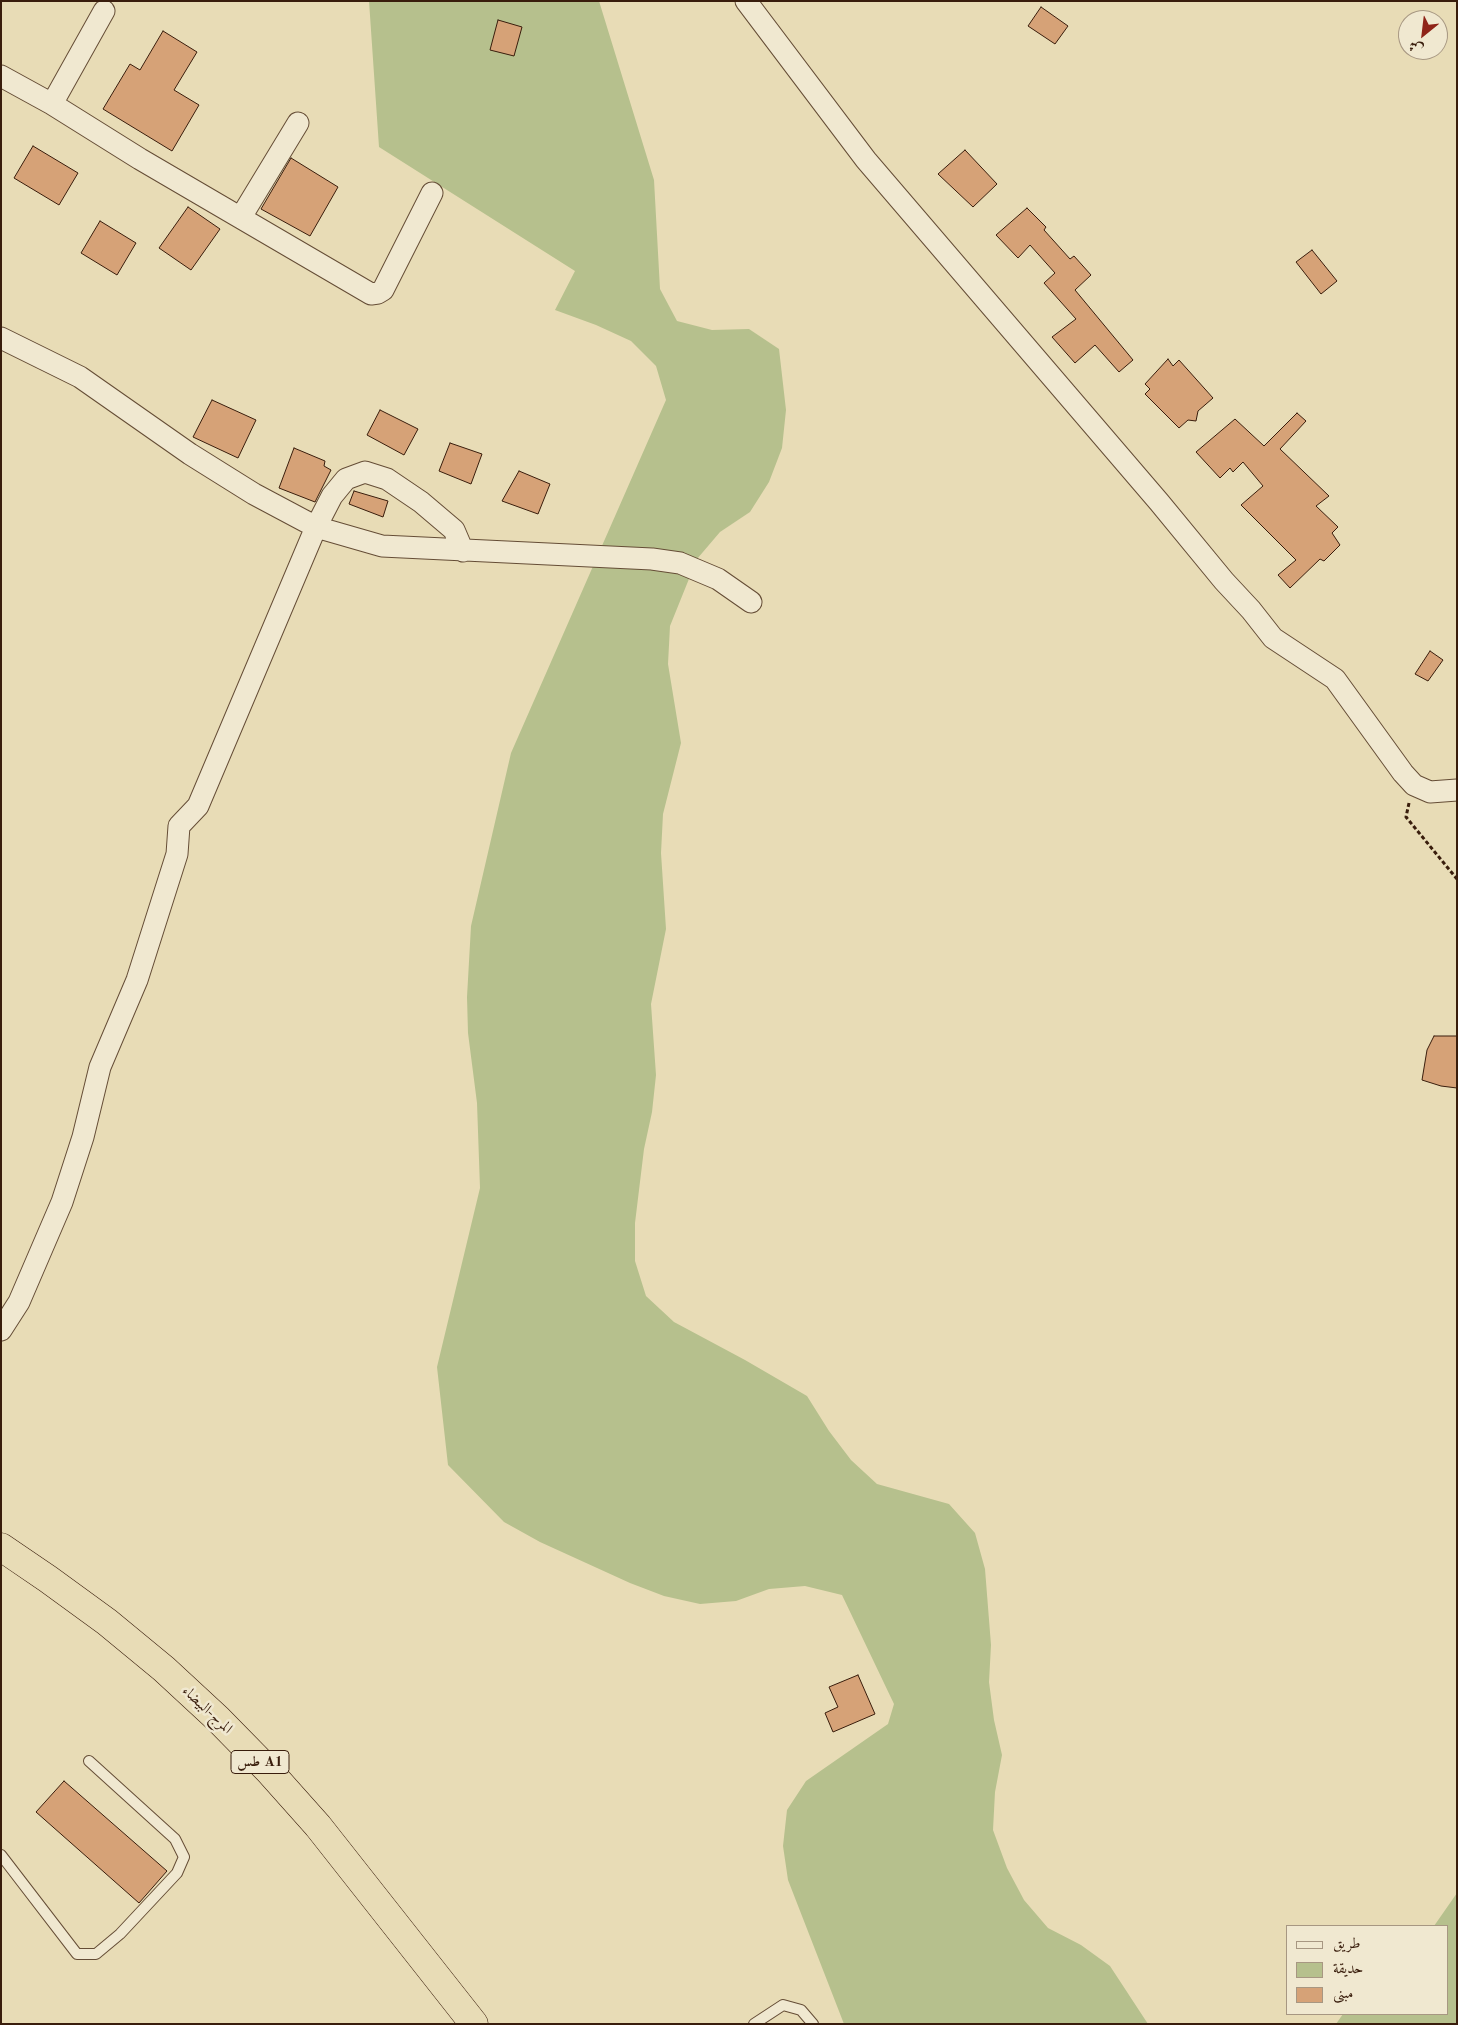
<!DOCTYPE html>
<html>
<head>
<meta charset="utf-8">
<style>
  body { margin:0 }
  #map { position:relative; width:1458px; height:2025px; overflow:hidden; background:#e8dcb6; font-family:"Old Standard TT",Amiri,serif }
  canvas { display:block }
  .frame { position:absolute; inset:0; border:2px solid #391d0c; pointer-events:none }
  .legend { position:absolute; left:1286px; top:1925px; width:162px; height:90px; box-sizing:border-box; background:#f0e8d0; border:1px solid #a79782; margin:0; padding:6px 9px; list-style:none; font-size:15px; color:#391d0c }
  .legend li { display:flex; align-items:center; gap:10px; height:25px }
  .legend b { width:25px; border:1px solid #a79782 }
  .north { position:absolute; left:1398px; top:10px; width:50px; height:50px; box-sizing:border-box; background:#f0e8d0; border:1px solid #a79782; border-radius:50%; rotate:209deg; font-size:14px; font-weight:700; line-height:20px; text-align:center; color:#391d0c }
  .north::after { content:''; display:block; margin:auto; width:18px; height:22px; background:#8f2418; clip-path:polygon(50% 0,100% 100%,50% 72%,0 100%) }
</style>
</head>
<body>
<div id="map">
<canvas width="1458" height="2025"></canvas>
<div class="frame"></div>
<ul class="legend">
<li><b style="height:6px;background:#f0e8d0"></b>طريق</li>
<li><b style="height:14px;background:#b6c08d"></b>حديقة</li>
<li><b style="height:14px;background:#d6a277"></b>مبنى</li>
</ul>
<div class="north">ش</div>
</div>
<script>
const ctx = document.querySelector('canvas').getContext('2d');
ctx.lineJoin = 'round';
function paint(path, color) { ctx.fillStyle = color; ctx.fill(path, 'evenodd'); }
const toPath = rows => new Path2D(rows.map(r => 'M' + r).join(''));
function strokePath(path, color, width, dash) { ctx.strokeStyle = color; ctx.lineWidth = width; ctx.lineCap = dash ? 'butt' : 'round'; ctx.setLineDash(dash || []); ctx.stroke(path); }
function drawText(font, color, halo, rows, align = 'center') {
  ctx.font = font + ' "Old Standard TT",Amiri,serif'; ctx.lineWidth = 5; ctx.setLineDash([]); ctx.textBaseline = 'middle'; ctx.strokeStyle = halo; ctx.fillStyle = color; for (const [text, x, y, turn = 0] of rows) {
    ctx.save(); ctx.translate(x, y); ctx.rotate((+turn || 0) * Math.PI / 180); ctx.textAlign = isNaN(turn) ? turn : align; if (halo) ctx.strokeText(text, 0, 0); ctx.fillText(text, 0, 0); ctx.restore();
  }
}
const green = toPath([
  [369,1,599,1,654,180,660,289,677,321,712,330,749,329,779,349,786,410,782,448,769,482,750,512,720,532,697,559,670,626,668,664,681,743,663,814,661,853,666,929,651,1004,656,1075,652,1112,644,1149,635,1223,635,1261,646,1296,674,1322,745,1360,807,1396,829,1431,851,1460,877,1484,949,1504,975,1533,985,1569,991,1645,989,1682,994,1720,1002,1755,995,1792,993,1830,1007,1868,1024,1900,1048,1928,1081,1945,1110,1966,1148,2024,844,2024,788,1880,783,1846,787,1810,806,1781,888,1724,894,1704,842,1595,805,1586,769,1589,736,1601,700,1604,664,1596,630,1583,540,1542,504,1522,448,1465,437,1367,480,1188,477,1103,468,1033,467,997,471,926,511,753,666,400,656,366,631,341,596,325,555,310,575,271,379,147],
  [1457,1893,1457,2024,1336,2024,1343,2014,1447,2014,1447,1926,1434,1926]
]);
const building = toPath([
  [1041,7,1068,26,1055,44,1028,26,1041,7],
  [498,20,522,27,514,56,490,50,498,20],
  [163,31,197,52,174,90,199,105,172,151,103,109,130,64,140,70,163,31],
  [33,146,78,173,59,205,14,178,33,146],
  [965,150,997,184,973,207,938,174,965,150],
  [291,158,338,187,310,236,261,209,291,158],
  [188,207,220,229,191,270,159,248,188,207],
  [1027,208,1046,227,1044,230,1070,259,1074,256,1091,275,1075,290,1133,360,1119,372,1095,345,1075,363,1052,337,1076,319,1044,283,1055,273,1030,245,1018,258,996,235,1027,208],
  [100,221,136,243,117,275,81,253,100,221],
  [1312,250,1337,281,1321,294,1296,262,1312,250],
  [1168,359,1173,366,1179,360,1213,398,1198,411,1196,421,1188,420,1179,428,1145,394,1150,389,1145,384,1168,359],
  [212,400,256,420,238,458,193,437,212,400],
  [380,410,418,429,404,455,367,435,380,410],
  [1297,413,1306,421,1280,449,1329,496,1316,506,1338,527,1332,533,1340,545,1324,561,1320,559,1290,588,1278,575,1296,560,1241,505,1263,486,1243,462,1233,472,1230,468,1220,478,1196,452,1235,419,1264,446,1297,413],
  [450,443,482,454,471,484,439,471,450,443],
  [294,448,325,461,324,466,331,470,315,502,279,488,294,448],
  [519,471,550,484,538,514,502,501,519,471],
  [354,491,388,501,383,517,349,504,354,491],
  [1430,651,1443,660,1428,681,1415,674,1430,651],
  [1434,1036,1457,1036,1457,1088,1441,1086,1422,1080,1427,1050,1434,1036],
  [858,1675,875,1714,833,1732,825,1713,838,1707,829,1687,858,1675],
  [64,1781,167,1871,139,1903,36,1812,64,1781]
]);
const path = toPath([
  [1409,803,1406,817,1457,879]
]);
const lane = toPath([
  [1,1855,77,1954,96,1954,120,1934,177,1873,184,1857,175,1839,89,1761],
  [754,2024,783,2005,801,2010,813,2024]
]);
const street = toPath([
  [746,1,866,160,1159,502,1224,581,1251,610,1273,638,1335,679,1403,773,1414,785,1430,792,1457,790],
  [1,76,52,104,140,159,371,294,378,293,383,290,432,193],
  [52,104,104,11],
  [241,217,298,123],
  [1,338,80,377,190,454,254,494,316,527,382,546,652,559,680,563,718,579,751,602],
  [1,1330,19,1302,62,1202,83,1137,100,1067,137,980,177,854,179,826,198,806,316,527,332,496,346,479,365,472,387,479,421,502,454,530,463,551]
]);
const highway = toPath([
  [1,1547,48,1579,107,1622,164,1669,218,1719,269,1771,318,1826,474,2024]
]);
const shields = [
  [260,1762,58]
];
const shieldNames = [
  ["طس A1",260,1762]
];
const streetNames = [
  ["المرج-البيضاء",207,1710,43]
];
paint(green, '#b6c08d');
paint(building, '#d6a277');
strokePath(building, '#391d0c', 1);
strokePath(lane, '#654d36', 12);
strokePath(street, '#654d36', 23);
strokePath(highway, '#391d0c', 29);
strokePath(path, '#391d0c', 3, [4, 2.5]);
strokePath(lane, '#f0e8d0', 10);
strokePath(street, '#f0e8d0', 21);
strokePath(highway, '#e8dcb6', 28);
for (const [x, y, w] of shields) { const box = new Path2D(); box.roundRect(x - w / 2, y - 11.5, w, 23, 4); ctx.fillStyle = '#f0e8d0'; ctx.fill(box); strokePath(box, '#391d0c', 1); }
drawText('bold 14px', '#391d0c', null, shieldNames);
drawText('15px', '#391d0c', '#f0e8d0', streetNames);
</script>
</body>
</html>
